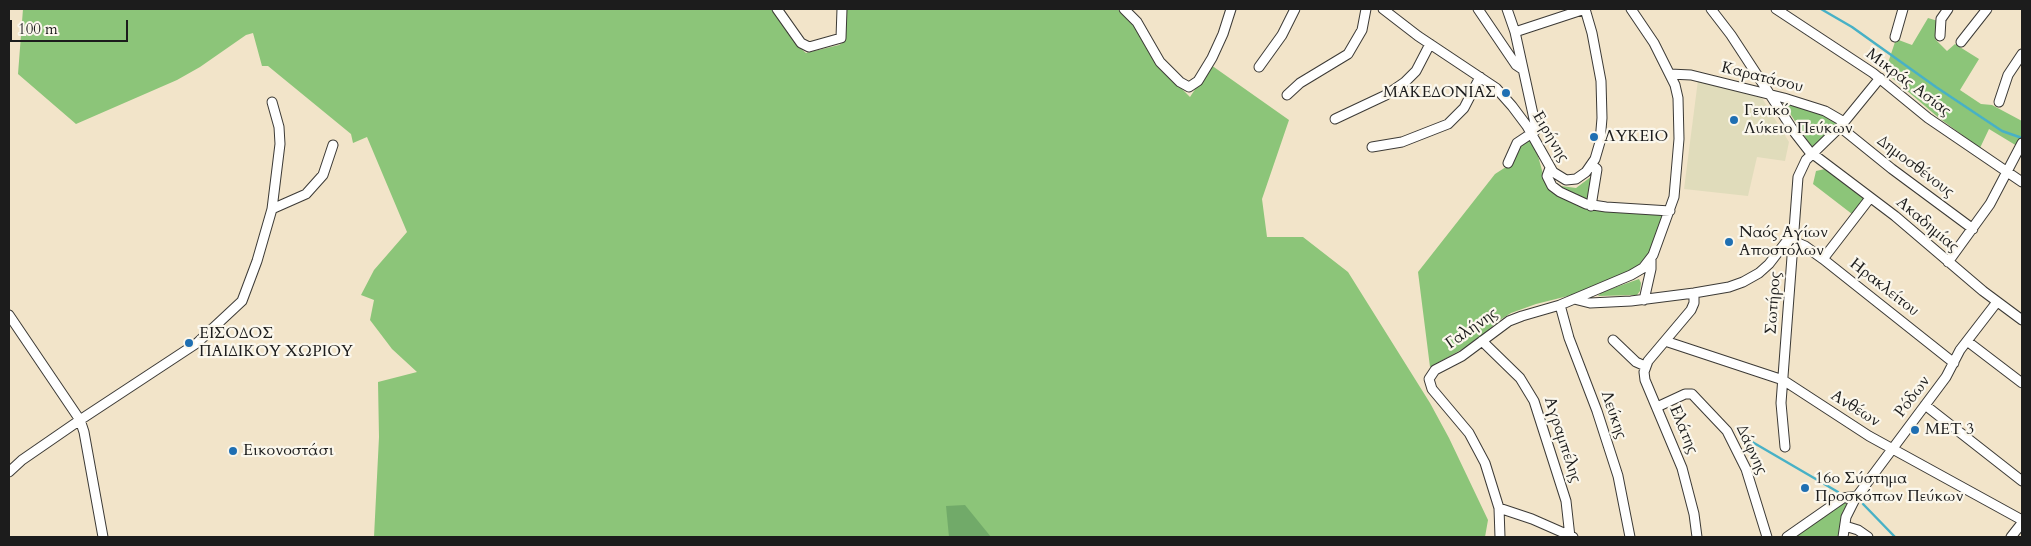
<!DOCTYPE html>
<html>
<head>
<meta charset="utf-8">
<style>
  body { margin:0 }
  #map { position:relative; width:2031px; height:546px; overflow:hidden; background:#f2e4c9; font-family:Cardo,serif }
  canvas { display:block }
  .frame { position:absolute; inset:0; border:10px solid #1c1c1c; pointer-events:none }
  .scale { position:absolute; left:10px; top:20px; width:118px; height:22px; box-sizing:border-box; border:2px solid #1c1c1c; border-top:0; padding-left:6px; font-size:15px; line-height:18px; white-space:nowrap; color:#1c1c1c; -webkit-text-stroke:4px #fbf7ec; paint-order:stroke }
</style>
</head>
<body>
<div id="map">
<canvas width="2031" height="546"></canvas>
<div class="frame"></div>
<div class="scale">100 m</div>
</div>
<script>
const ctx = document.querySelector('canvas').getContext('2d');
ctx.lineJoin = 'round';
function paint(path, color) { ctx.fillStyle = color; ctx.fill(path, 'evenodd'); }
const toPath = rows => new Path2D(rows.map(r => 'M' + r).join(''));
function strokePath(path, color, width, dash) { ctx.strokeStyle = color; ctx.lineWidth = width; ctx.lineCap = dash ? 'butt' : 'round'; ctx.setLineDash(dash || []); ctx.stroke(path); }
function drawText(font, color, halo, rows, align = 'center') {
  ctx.font = font + ' Cardo,serif'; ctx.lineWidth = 4.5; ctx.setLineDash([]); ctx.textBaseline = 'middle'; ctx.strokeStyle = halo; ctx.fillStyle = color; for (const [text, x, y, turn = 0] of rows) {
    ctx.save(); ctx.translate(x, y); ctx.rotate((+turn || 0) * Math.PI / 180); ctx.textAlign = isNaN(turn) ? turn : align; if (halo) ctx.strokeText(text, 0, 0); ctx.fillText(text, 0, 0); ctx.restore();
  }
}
const built = toPath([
  [1698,80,1762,98,1789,142,1785,161,1757,157,1748,196,1684,189]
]);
const green = toPath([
  [23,9,772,9,799,47,806,53,839,45,844,42,846,9,1117,9,1132,22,1156,63,1190,97,1211,65,1289,120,1262,199,1267,237,1303,237,1348,272,1430,403,1449,438,1488,520,1485,537,374,537,379,437,378,382,417,372,392,349,370,320,374,300,361,295,374,270,407,232,367,137,353,143,351,134,268,66,262,66,253,33,246,35,200,67,177,80,76,124,18,74],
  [1928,18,1938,21,1935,39,1947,51,1955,44,1979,59,1960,90,1981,104,1992,105,2022,121,2022,135,2017,146,1989,129,1980,148,1939,118,1885,72,1896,39,1912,45],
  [1782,101,1814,109,1837,121,1836,125,1816,146,1811,146],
  [1529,138,1538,156,1545,181,1591,209,1662,214,1664,216,1654,247,1637,267,1617,277,1572,295,1536,304,1511,313,1500,320,1470,345,1430,367,1418,272,1495,174,1509,165,1518,145],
  [1825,169,1864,199,1852,214,1813,184,1816,171],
  [1592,176,1589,196,1585,200,1559,189,1555,182,1561,186,1576,188],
  [1639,279,1641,283,1640,291,1637,295,1598,296,1602,292],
  [1844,501,1847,503,1842,513,1839,537,1792,537]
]);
const forest = toPath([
  [965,505,991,537,949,537,946,506]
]);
const stream = toPath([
  [1821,9,1852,27,1936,87,2002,131,2022,138],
  [1742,436,1838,492],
  [1863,504,1895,537]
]);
const minor = toPath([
  [777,9,801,43,809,47,841,38,842,9],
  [1124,9,1137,22,1160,62,1180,82,1189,87,1198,81,1212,58,1223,34,1231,9],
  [1383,9,1418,36,1496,88,1512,106,1527,126,1553,172,1566,180,1576,179,1586,172,1595,159,1600,142,1602,118,1601,81,1592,33,1585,9,1515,32],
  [1478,9,1516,65,1522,69],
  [1507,9,1515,32,1536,128,1535,131,1517,143,1508,163],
  [1711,9,1731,35,1795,133,1809,151,1895,216,1983,291,2022,320],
  [1776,9,1873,73,1928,118,2022,182],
  [1940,36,1941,19,1948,9],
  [1895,37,1903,9],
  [1961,42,1987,9],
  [1259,67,1282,35,1295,9],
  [1670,74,1691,75,1784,98,1825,111,1844,122],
  [1287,95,1300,83,1348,54,1362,30,1366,9],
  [1999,102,2008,75,2022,54],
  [1335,119,1386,95,1405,82,1416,71,1430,44],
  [1840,127,1892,169,1973,229],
  [1372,147,1402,142,1448,124,1464,108,1480,77],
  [1550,168,1547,176,1552,186,1560,192,1586,204,1606,207,1670,211],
  [1591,206,1597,169,1592,165],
  [272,209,306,194,323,175,333,145],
  [1823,259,1870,198],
  [1948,262,1990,204,2022,143],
  [1694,293,1694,303,1691,310,1648,361,1644,372,1645,380,1682,468,1694,514,1697,537],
  [1574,299,1590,303,1631,301,1694,293,1729,287,1743,282,1759,273,1769,264,1786,242,1793,241,1805,246,1823,259,1954,363],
  [1644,300,1651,269,1651,260],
  [1560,305,1569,338,1597,411,1618,476,1630,537],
  [9,315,80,420,84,432,103,537],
  [1613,340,1636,362,1645,366],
  [1482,341,1520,378,1534,401,1566,501,1570,537],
  [1665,341,1783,380,1869,436,2022,520],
  [1967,341,2022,383],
  [1925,405,2022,481],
  [1657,407,1685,394,1692,394,1727,431,1746,469,1767,537],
  [1785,447,1781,403,1798,177,1806,160,1840,127,1880,78],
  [9,472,22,460,80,420,197,343,242,301,257,261,272,209,280,144,279,127,272,102],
  [1499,508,1532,519,1573,537],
  [1845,526,1858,530,1868,537],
  [1500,537,1499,508,1485,463,1469,433,1432,389,1429,379,1435,370,1462,356,1509,321,1522,316,1560,305,1631,275,1643,268,1653,255,1674,197,1679,139,1678,98,1675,85,1654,43,1631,9],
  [1787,537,1843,498,1857,496],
  [1843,537,1846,517,1855,499,1946,377,1960,350,1997,302],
  [2011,537,2022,523]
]);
const markers = [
  [1506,93,5,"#1f6fb2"],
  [1734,120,5,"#1f6fb2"],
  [1594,137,5,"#1f6fb2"],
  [1729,242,5,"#1f6fb2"],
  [189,343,5,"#1f6fb2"],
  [1915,430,5,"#1f6fb2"],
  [233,451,5,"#1f6fb2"],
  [1805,488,5,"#1f6fb2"]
];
const streetNames = [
  ["Καρατάσου",1762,78,14],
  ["Μικράς Ασίας",1908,83,37],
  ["Ειρήνης",1550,137,59],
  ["Δημοσθένους",1915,167,37],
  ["Ακαδημίας",1927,225,40],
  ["Ηρακλείτου",1884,288,38],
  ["Σωτήρος",1774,303,-86],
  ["Γαλήνης",1472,329,-35],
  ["Ρόδων",1913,397,-53],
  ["Ανθέων",1855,409,32],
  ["Λεύκης",1613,415,71],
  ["Ελάτης",1683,430,67],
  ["Αγραμπέλης",1562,440,72],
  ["Δάφνης",1751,450,65]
];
const poiNames = [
  ["ΜΑΚΕΔΟΝΙΑΣ",1496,93,"right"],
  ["Γενικό",1744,111],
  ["Λύκειο Πεύκων",1744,129],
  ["ΛΥΚΕΙΟ",1604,137],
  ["Ναός Αγίων",1739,233],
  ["Αποστόλων",1739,251],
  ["ΕΙΣΟΔΟΣ",199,334],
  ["ΠΑΙΔΙΚΟΥ ΧΩΡΙΟΥ",199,352],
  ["ΜΕΤ 3",1925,430],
  ["Εικονοστάσι",243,451],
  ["16ο Σύστημα",1815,479],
  ["Προσκόπων Πεύκων",1815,497]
];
paint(built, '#e0dcbb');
paint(green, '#8cc579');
paint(forest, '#71aa69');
strokePath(stream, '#48b1c6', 2.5);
strokePath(minor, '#3c3a36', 11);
strokePath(minor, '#fff', 9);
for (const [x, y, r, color] of markers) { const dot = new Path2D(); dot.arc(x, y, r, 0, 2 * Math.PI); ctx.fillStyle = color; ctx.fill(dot); strokePath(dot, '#fbf7ec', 2); }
drawText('16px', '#1c1c1c', '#fbf7ec', streetNames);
drawText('16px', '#1c1c1c', '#fbf7ec', poiNames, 'left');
</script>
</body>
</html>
